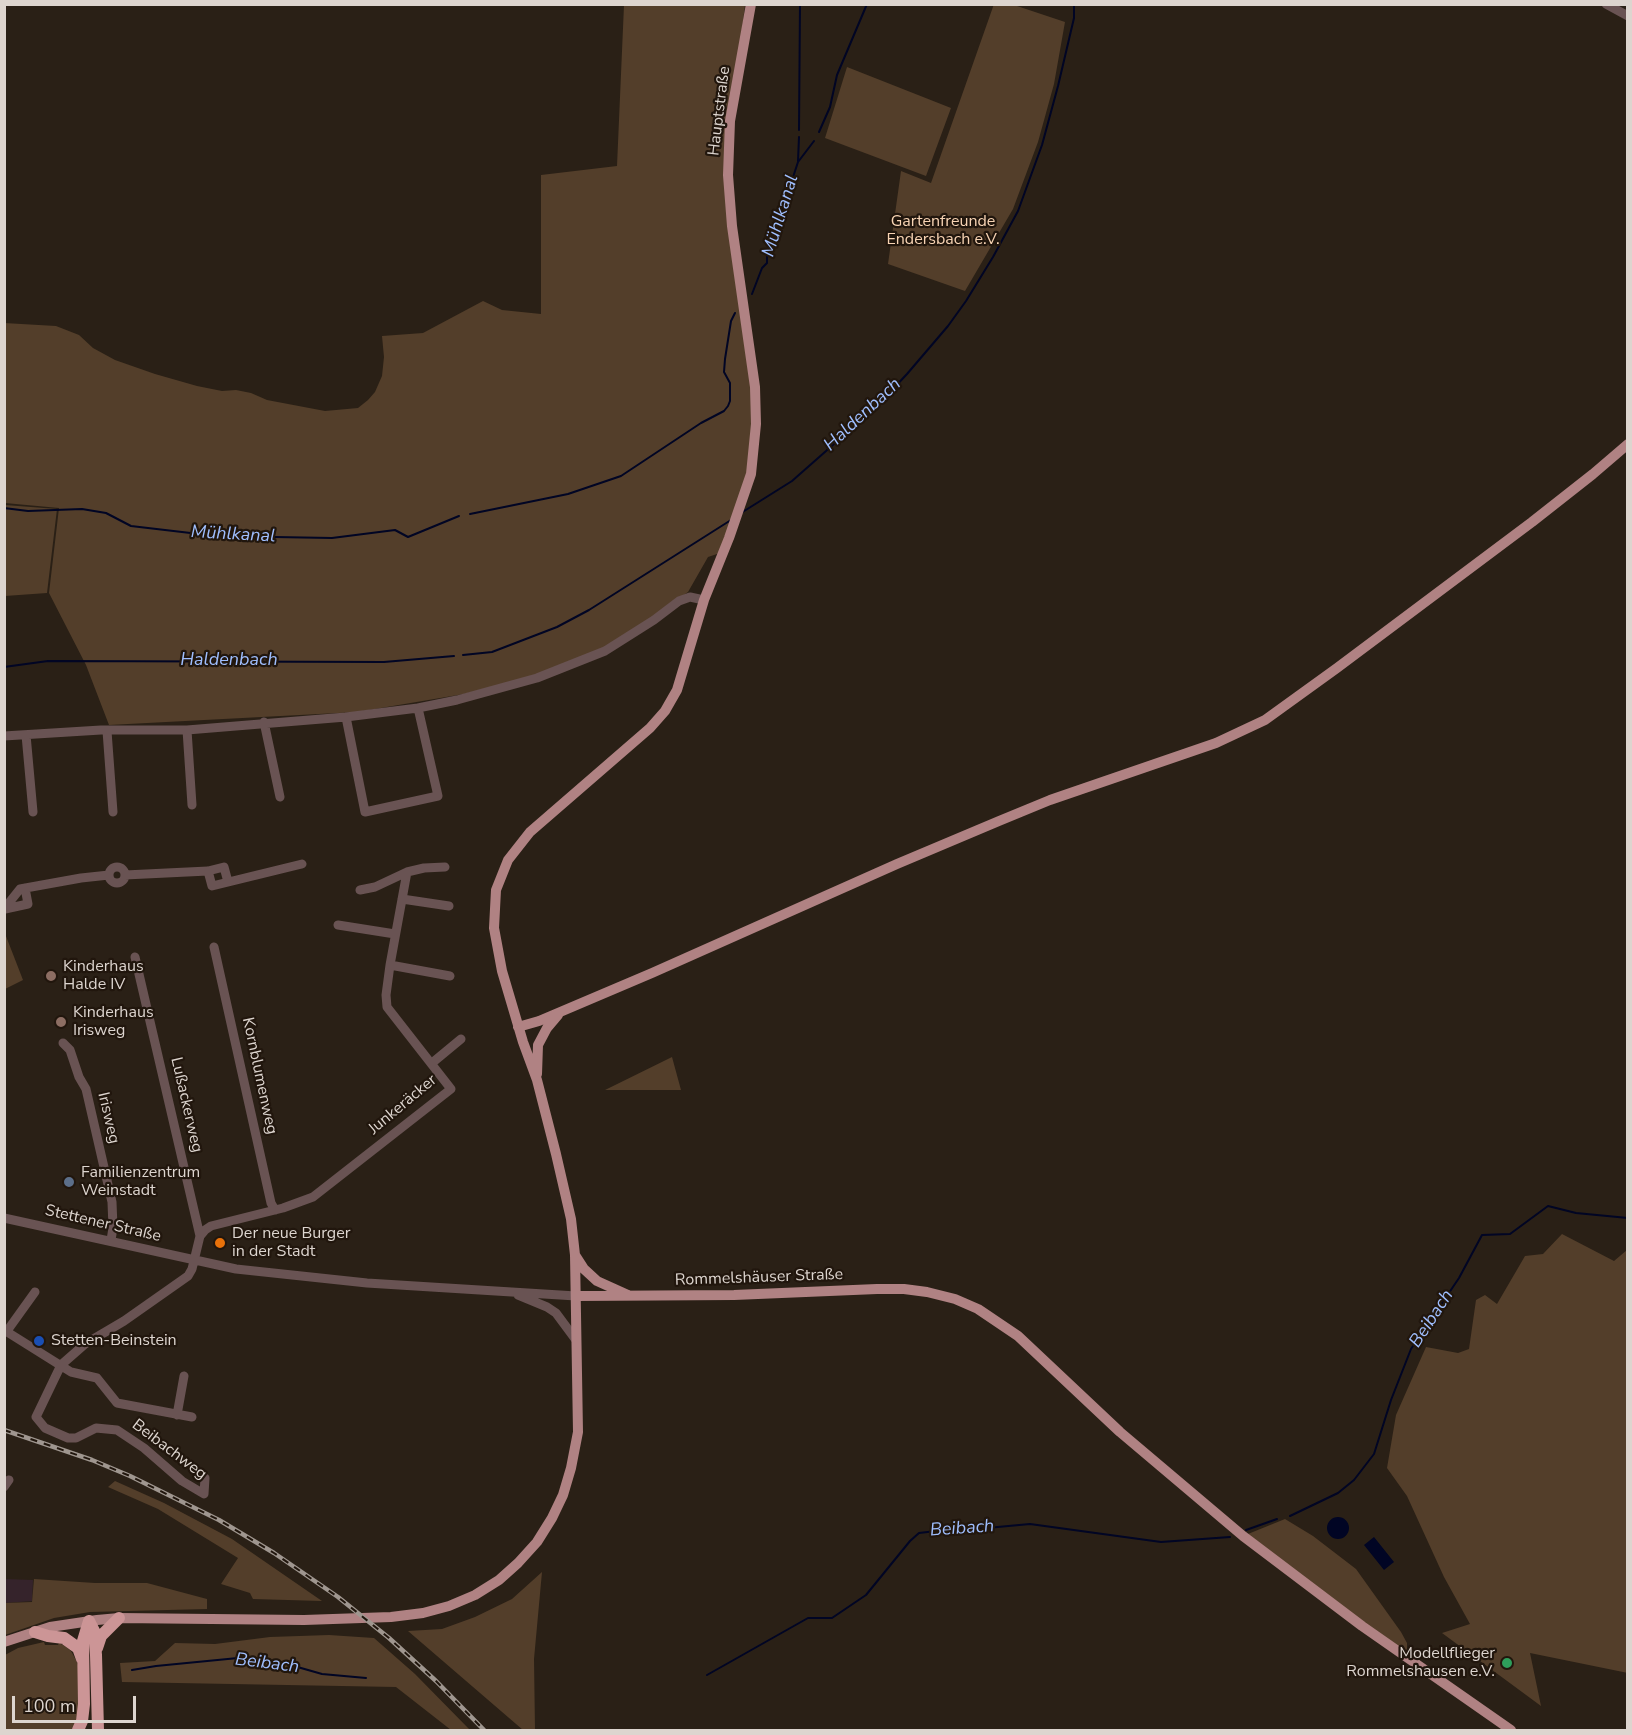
<!DOCTYPE html>
<html>
<head>
<meta charset="utf-8">
<style>
  body { margin:0 }
  #map { position:relative; width:1632px; height:1735px; overflow:hidden; background:#2a2016; font-family:"Nunito Sans",sans-serif }
  canvas { display:block }
  .frame { position:absolute; inset:0; border:6px solid #ddd5cf; pointer-events:none }
  .scale { position:absolute; left:12px; top:1696px; width:124px; height:27px; box-sizing:border-box; border:3px solid #ddd5cf; border-top:0; padding-left:8px; font-size:18px; line-height:21px; white-space:nowrap; color:#ddd5cf; -webkit-text-stroke:4px #21160d; paint-order:stroke }
</style>
</head>
<body>
<div id="map">
<canvas width="1632" height="1735"></canvas>
<div class="frame"></div>
<div class="scale">100 m</div>
</div>
<script>
const ctx = document.querySelector('canvas').getContext('2d');
ctx.lineJoin = 'round';
function paint(path, color) { ctx.fillStyle = color; ctx.fill(path, 'evenodd'); }
const toPath = rows => new Path2D(rows.map(r => 'M' + r).join(''));
function strokePath(path, color, width, dash) { ctx.strokeStyle = color; ctx.lineWidth = width; ctx.lineCap = dash ? 'butt' : 'round'; ctx.setLineDash(dash || []); ctx.stroke(path); }
function drawText(font, color, halo, rows, align = 'center') {
  ctx.font = font + ' "Nunito Sans",sans-serif'; ctx.lineWidth = 4.5; ctx.setLineDash([]); ctx.textBaseline = 'middle'; ctx.strokeStyle = halo; ctx.fillStyle = color; for (const [text, x, y, turn = 0] of rows) {
    ctx.save(); ctx.translate(x, y); ctx.rotate((+turn || 0) * Math.PI / 180); ctx.textAlign = isNaN(turn) ? turn : align; if (halo) ctx.strokeText(text, 0, 0); ctx.fillText(text, 0, 0); ctx.restore();
  }
}
const commercial = toPath([
  [5,1579,33,1580,32,1601,5,1603]
]);
const green = toPath([
  [994,4,1014,5,1065,22,1054,84,1038,142,1013,209,965,291,888,264,901,171,931,183],
  [624,5,745,5,724,174,753,388,749,473,720,553,708,557,688,592,650,619,602,649,534,676,464,694,357,712,109,725,86,665,49,593,59,508,5,503,4,323,56,326,79,335,93,348,115,360,155,374,197,386,222,391,236,390,251,393,267,400,325,411,358,408,368,400,375,392,382,376,384,357,382,336,423,333,483,301,502,310,541,314,541,175,617,166],
  [847,67,951,108,926,176,825,138],
  [5,505,57,509,47,593,5,596],
  [4,931,23,980,5,989,4,989],
  [672,1057,681,1090,605,1090],
  [1562,1234,1614,1261,1627,1250,1628,1673,1530,1653,1541,1706,1442,1633,1470,1624,1444,1577,1407,1496,1387,1468,1396,1415,1426,1347,1458,1353,1469,1349,1476,1300,1485,1295,1497,1304,1525,1256,1543,1254],
  [115,1481,164,1503,232,1539,322,1601,253,1599,250,1593,221,1584,238,1558,158,1509,108,1487],
  [1285,1519,1313,1536,1356,1569,1401,1632,1407,1643,1407,1658,1243,1536],
  [542,1572,534,1659,535,1730,523,1730,408,1631,442,1629,475,1617,512,1599],
  [34,1579,95,1583,147,1583,207,1599,207,1609,90,1612,54,1618,5,1635,5,1603,32,1602],
  [329,1635,374,1638,415,1674,470,1730,451,1730,396,1687,122,1682,120,1663,155,1661,175,1643,215,1644,270,1637],
  [44,1642,45,1645,58,1645,59,1643,65,1646,71,1651,77,1662,79,1669,80,1708,73,1730,5,1730,5,1655,18,1648]
]);
const water = toPath([
  '1327 1528a11 11 0 1 1 22 0a11 11 0 1 1-22 0Z',
  [1374,1537,1394,1562,1384,1570,1364,1545]
]);
const stream = toPath([
  [799,130,800,4],
  [819,132,830,107,837,75,867,4],
  [798,161,799,137],
  [752,294,762,268,767,263,767,256,798,162,814,141],
  [4,508,28,511,82,509,106,513,131,526,216,536,332,538,395,530,408,537,459,516],
  [741,513,792,481,876,407,907,374,948,326,966,301,993,257,1018,211,1042,145,1058,86,1074,18,1074,4],
  [470,514,568,494,621,476,701,423,724,411,728,406,730,401,730,383,724,372,725,359,731,321,735,313],
  [463,655,492,652,557,627,589,610,731,520],
  [4,667,48,661,384,662,454,656],
  [1290,1516,1338,1493,1354,1480,1374,1454,1391,1400,1411,1349,1459,1278,1482,1235,1510,1234,1548,1206,1576,1213,1628,1218],
  [1246,1530,1277,1519],
  [132,1670,156,1666,238,1658,280,1662,322,1674,366,1678],
  [707,1675,808,1618,832,1618,866,1595,910,1541,919,1533,953,1529,976,1529,1030,1524,1161,1542,1230,1537]
]);
const minor = toPath([
  [1606,4,1628,16],
  [346,717,365,812,438,796,418,708],
  [264,722,280,797],
  [187,730,192,805],
  [107,731,113,812],
  [26,735,33,812],
  [4,736,101,730,187,730,346,717,418,708,457,700,537,678,605,651,654,620,679,601,690,597,704,600],
  '109 875a8 8 0 1 1 16 0a8 8 0 1 1-16 0Z',
  [208,871,212,886,302,864],
  [125,875,208,871,224,867,228,882],
  [360,890,375,887,407,872,424,868,445,867],
  [402,899,449,906],
  [4,909,20,889,81,878,109,875],
  [5,909,28,904,25,888],
  [338,925,395,934],
  [214,947,271,1203,275,1210],
  [135,957,200,1236,192,1269,188,1276,124,1321,85,1344,61,1365,36,1417,45,1428,68,1438,76,1438,96,1428,117,1430,144,1448,182,1481,204,1494,205,1478],
  [390,965,450,976],
  [63,1043,70,1050,79,1077,86,1089,112,1202,113,1228,111,1240],
  [432,1063,461,1039],
  [4,1218,236,1269,367,1283,576,1296],
  [200,1236,205,1230,211,1226,283,1208,313,1197,451,1089,387,1007,386,995,390,965,407,872],
  [518,1295,547,1307,556,1313,576,1340],
  [4,1330,71,1372,97,1378,117,1403,192,1417],
  [7,1331,35,1292],
  [177,1415,184,1376],
  [4,1487,9,1480]
]);
const major = toPath([
  [518,1027,539,1021,652,973,897,864,999,821,1050,800,1216,743,1265,720,1337,668,1532,522,1593,474,1628,444],
  [537,1074,538,1045,547,1028,558,1015],
  [575,1255,584,1269,597,1281,628,1295],
  [576,1296,734,1295,877,1289,904,1289,927,1292,955,1299,978,1309,1018,1336,1120,1432,1243,1536,1362,1626,1511,1730],
  [4,1642,50,1627,97,1620,119,1618,304,1620,391,1617,423,1613,449,1606,475,1595,499,1580,518,1563,537,1542,552,1518,563,1495,571,1468,578,1432,575,1255,571,1219,556,1154,537,1080,523,1042,502,971,494,928,496,890,508,860,530,832,650,728,665,711,677,690,704,600,729,538,751,474,756,424,755,387,732,226,728,175,730,121,751,4]
]);
const highway = toPath([
  [89,1621,94,1631,96,1655,98,1730],
  [35,1632,48,1636,64,1638,78,1648,82,1659],
  [97,1648,101,1636,119,1618],
  [78,1730,82,1721,84,1704,83,1641,89,1621]
]);
const rail = toPath([
  [4,1430,92,1460,130,1476,219,1520,274,1553,338,1597,389,1638,436,1681,484,1730]
]);
const markers = [
  [51,976,6,"#8d6e63"],
  [61,1022,6,"#8d6e63"],
  [69,1182,6,"#5c6f8a"],
  [220,1243,6,"#e8710a"],
  [39,1341,6,"#1a4fb4"],
  [1507,1663,6,"#2e9e5b"]
];
const streetNames = [
  ["Hauptstraße",720,111,-83],
  ["Kornblumenweg",259,1076,78],
  ["Lußackerweg",186,1105,77],
  ["Junkeräcker",403,1105,-40],
  ["Irisweg",108,1118,77],
  ["Stettener Straße",103,1224,13],
  ["Rommelshäuser Straße",759,1278,-2],
  ["Beibachweg",169,1450,37]
];
const parkNames = [
  ["Gartenfreunde",943,222],
  ["Endersbach e.V.",943,240]
];
const poiNames = [
  ["Kinderhaus",63,967],
  ["Halde IV",63,985],
  ["Kinderhaus",73,1013],
  ["Irisweg",73,1031],
  ["Familienzentrum",81,1173],
  ["Weinstadt",81,1191],
  ["Der neue Burger",232,1234],
  ["in der Stadt",232,1252],
  ["Stetten-Beinstein",51,1341],
  ["Modellflieger",1495,1654,"right"],
  ["Rommelshausen e.V.",1495,1672,"right"]
];
const waterNames = [
  ["Mühlkanal",781,216,-73],
  ["Haldenbach",863,415,-43],
  ["Mühlkanal",233,535,3],
  ["Haldenbach",229,661],
  ["Beibach",1432,1319,-57],
  ["Beibach",962,1529,-4],
  ["Beibach",267,1664,7]
];
paint(commercial, '#35232b');
paint(green, '#533e2a');
paint(water, '#010524');
strokePath(stream, '#010524', 2);
strokePath(minor, '#695353', 9);
strokePath(major, '#b08283', 10);
strokePath(highway, '#cc9596', 12);
strokePath(rail, '#9f968f', 4.5);
strokePath(rail, '#21160d', 2, [7]);
for (const [x, y, r, color] of markers) { const dot = new Path2D(); dot.arc(x, y, r, 0, 2 * Math.PI); ctx.fillStyle = color; ctx.fill(dot); strokePath(dot, '#21160d', 2); }
drawText('16px', '#ddd5cf', '#21160d', streetNames);
drawText('16px', '#f8d4b4', '#21160d', parkNames);
drawText('16px', '#ddd5cf', '#21160d', poiNames, 'left');
drawText('italic 18px', '#9fbefe', '#21160d', waterNames);
</script>
</body>
</html>
